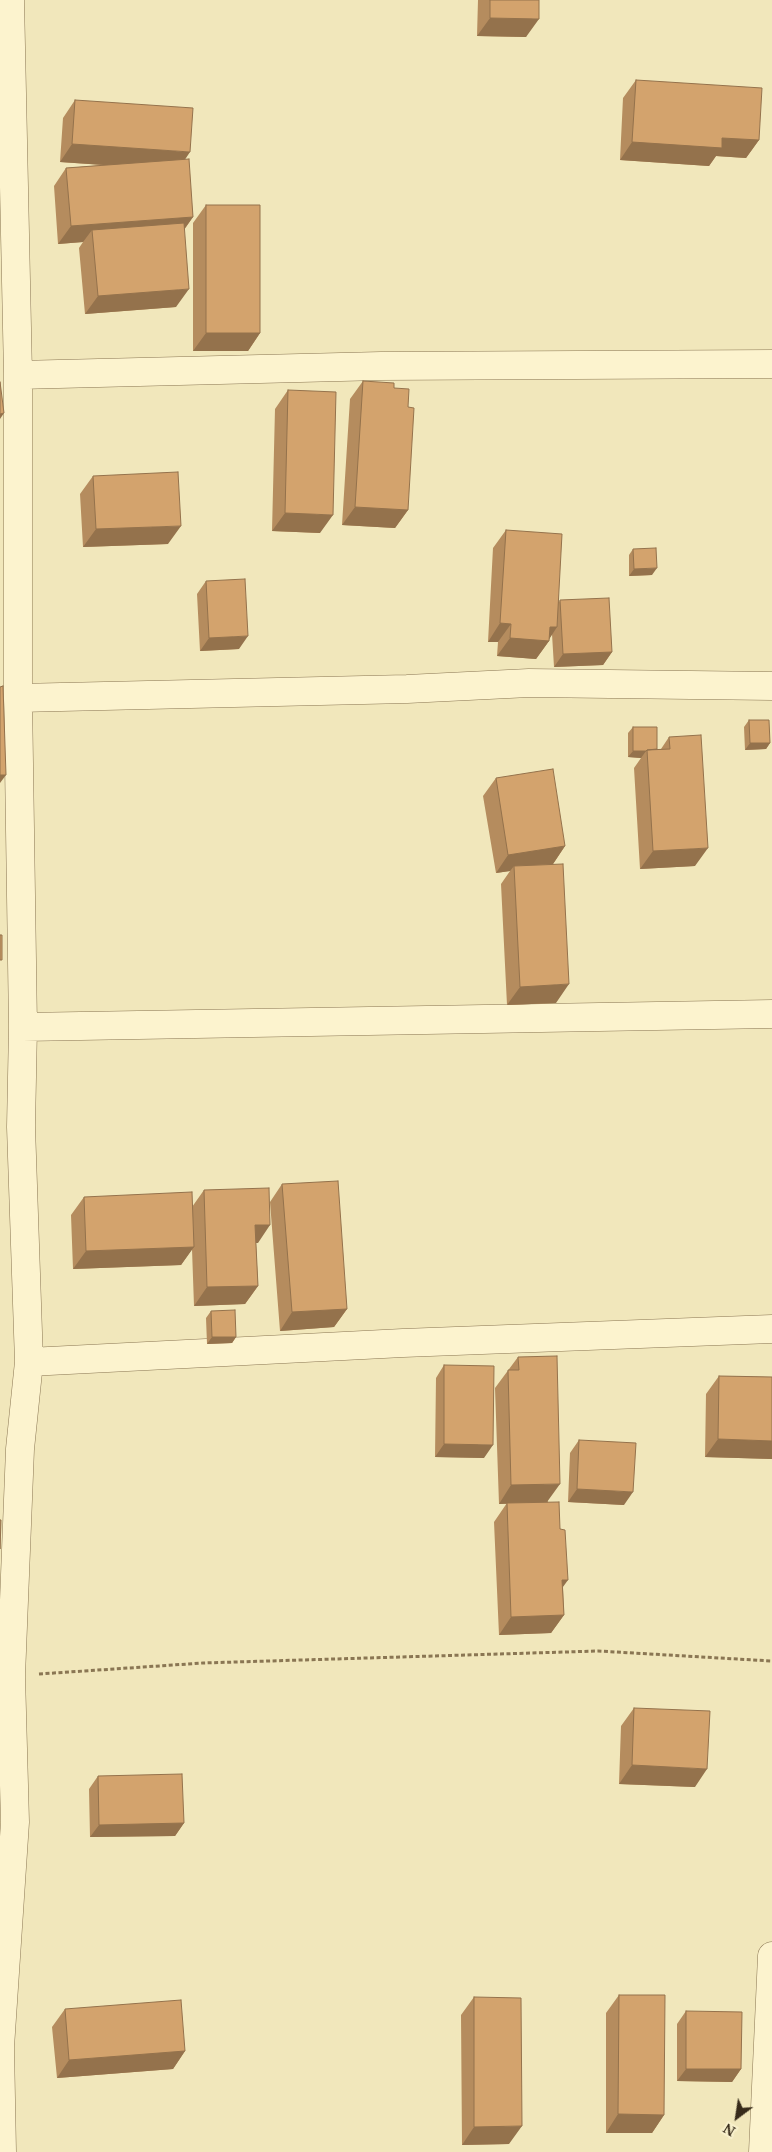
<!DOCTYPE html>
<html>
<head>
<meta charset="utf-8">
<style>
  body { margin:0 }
  #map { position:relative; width:772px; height:2152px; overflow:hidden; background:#f1e7bb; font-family:"Noto Serif",serif }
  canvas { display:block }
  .north { position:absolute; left:712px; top:2092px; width:50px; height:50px; -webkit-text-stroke:4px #f8f0cb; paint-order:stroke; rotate:211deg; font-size:14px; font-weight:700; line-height:20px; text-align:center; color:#372b1a }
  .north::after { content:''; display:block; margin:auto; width:18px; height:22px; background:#372b1a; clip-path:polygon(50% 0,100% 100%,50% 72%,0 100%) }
</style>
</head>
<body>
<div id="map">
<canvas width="772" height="2152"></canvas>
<div class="north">N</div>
</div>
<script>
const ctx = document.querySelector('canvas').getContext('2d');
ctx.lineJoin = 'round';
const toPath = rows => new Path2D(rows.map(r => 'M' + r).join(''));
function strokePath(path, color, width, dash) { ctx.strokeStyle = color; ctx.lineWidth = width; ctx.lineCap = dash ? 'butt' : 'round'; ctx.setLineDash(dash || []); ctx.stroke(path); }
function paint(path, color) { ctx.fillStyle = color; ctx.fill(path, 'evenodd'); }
const path = toPath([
  [39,1674,203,1663,598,1651,772,1661]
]);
const minor = toPath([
  [18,375,381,366,772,364],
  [18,698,407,689,529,683,772,686],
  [23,1027,772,1014],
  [29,1362,403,1343,772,1329],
  [2,2152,0,2047,15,1822,11,1676,20,1449,29,1362,21,1127,23,1027,18,698,18,375,10,0],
  [763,2152,772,1956]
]);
const wall = toPath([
  [478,0,539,0,526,37,477,36],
  [636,80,759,140,746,158,716,156,709,166,620,160,623,98],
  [75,100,185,160,193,217,184,230,176,307,85,314,79,248,83,242,58,244,54,186,66,168,103,165,60,162,63,118],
  [206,205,260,333,248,351,193,351,193,223],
  [363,381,394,388,408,407,408,510,395,528,342,525,350,399],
  [288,390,320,533,272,531,275,409],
  [93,476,168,544,83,547,80,494],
  [506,530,559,602,560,600,612,652,603,665,554,667,552,634,549,639,549,641,536,659,497,656,498,642,488,642,493,548],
  [633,549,652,575,629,576,629,555],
  [206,581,239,649,200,651,197,594],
  [749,720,770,743,766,749,745,750,744,727],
  [633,727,657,749,661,749,669,737,695,866,640,869,634,768,641,758,628,757,628,733],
  [496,778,565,846,553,864,556,1003,507,1005,501,884,510,871,496,873,483,796],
  [282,1184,347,1309,334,1327,280,1331,270,1202],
  [204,1190,258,1243,256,1243,258,1286,245,1304,194,1306,192,1249,181,1265,73,1269,71,1215,84,1197,192,1207],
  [211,1311,236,1337,232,1343,207,1344,206,1318],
  [518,1357,548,1502,563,1587,564,1615,551,1633,499,1635,494,1522,507,1503,520,1503,499,1504,495,1388],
  [444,1365,484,1458,435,1457,436,1378],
  [719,1376,772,1377,772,1459,705,1457,706,1394],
  [579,1440,624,1505,568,1502,570,1453],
  [634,1708,695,1787,619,1784,621,1726],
  [98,1776,184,1823,175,1836,90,1837,89,1789],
  [619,1995,664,2115,652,2133,606,2133,606,2013],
  [474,1997,509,2144,462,2145,461,2015],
  [65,2009,185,2051,173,2069,57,2078,52,2027],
  [686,2011,741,2069,732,2082,677,2081,677,2024]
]);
const shadedWall = toPath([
  [490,18,539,19,526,37,477,36],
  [722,138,759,140,746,158,716,156,709,166,620,160,632,142],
  [72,144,190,152,178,170,60,162],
  [193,217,180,235,92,230,83,242,58,244,71,226],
  [189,289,176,307,85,314,98,296],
  [206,333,260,333,248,351,193,351],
  [4,413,0,419,0,414],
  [355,507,408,510,395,528,342,525],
  [285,513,333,515,320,533,272,531],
  [181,526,168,544,83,547,96,529],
  [657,568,652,575,629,576,634,569],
  [500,623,511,624,498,642,488,642],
  [550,627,557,627,548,641,549,641,536,659,497,656,510,638],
  [248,636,239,649,200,651,209,638],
  [612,652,603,665,554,667,563,654],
  [750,743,770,743,766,749,745,750],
  [633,751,646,751,641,758,628,757],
  [0,775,6,775,0,783],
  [565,846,553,864,514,866,510,871,496,873,508,855],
  [708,848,695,866,640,869,653,851],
  [569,984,556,1003,507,1005,520,987],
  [255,1225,270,1225,258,1243,243,1243],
  [194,1247,181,1265,73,1269,86,1251],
  [258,1286,245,1304,194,1306,207,1287],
  [347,1309,334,1327,280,1331,292,1312],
  [212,1337,236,1337,232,1343,207,1344],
  [718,1439,772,1441,772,1459,705,1457],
  [444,1444,493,1445,484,1458,435,1457],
  [560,1484,547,1502,499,1504,511,1485],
  [577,1489,633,1492,624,1505,568,1502],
  [562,1580,568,1580,555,1598],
  [564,1615,551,1633,499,1635,511,1617],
  [632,1765,707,1769,695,1787,619,1784],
  [184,1823,175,1836,90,1837,99,1825],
  [185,2051,173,2069,57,2078,69,2060],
  [686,2069,741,2069,732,2082,677,2081],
  [618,2114,664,2115,652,2133,606,2133],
  [522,2126,509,2144,462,2145,474,2127]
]);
const building = toPath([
  [490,0,539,0,539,19,490,18,490,0],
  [636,80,762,88,759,140,722,138,722,148,632,142,636,80],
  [75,100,193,108,190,152,72,144,75,100],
  [189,159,193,217,71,226,66,168,189,159],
  [206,205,260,205,260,333,206,333,206,205],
  [184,223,189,289,98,296,92,230,184,223],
  [363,381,394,383,394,388,409,389,408,407,414,408,408,510,355,507,363,381],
  [0,382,4,413,0,414,0,382],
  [288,390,336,392,333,515,285,513,288,390],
  [178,472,181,526,96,529,93,476,178,472],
  [506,530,562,534,557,627,550,627,549,641,510,638,511,624,500,623,506,530],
  [656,548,657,568,634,569,633,549,656,548],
  [245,579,248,636,209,638,206,581,245,579],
  [609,598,612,652,563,654,560,600,609,598],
  [3,686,6,775,0,775,0,687,3,686],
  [749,720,769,720,770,743,750,743,749,720],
  [633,727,657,727,657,749,647,750,646,751,633,751,633,727],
  [701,735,708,848,653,851,647,750,670,749,669,737,701,735],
  [553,769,565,846,508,855,496,778,553,769],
  [563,864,569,984,520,987,514,866,563,864],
  [0,935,2,935,2,960,0,960,0,935],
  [338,1181,347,1309,292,1312,282,1184,338,1181],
  [269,1188,270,1225,255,1225,258,1286,207,1287,204,1190,269,1188],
  [192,1192,194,1247,86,1251,84,1197,192,1192],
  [235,1310,236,1337,212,1337,211,1311,235,1310],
  [557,1356,560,1484,511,1485,508,1370,519,1370,518,1357,557,1356],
  [444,1365,494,1366,493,1445,444,1444,444,1365],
  [719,1376,772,1377,772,1441,718,1439,719,1376],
  [579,1440,636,1443,633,1492,577,1489,579,1440],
  [559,1502,560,1529,565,1530,568,1580,562,1580,564,1615,511,1617,507,1503,559,1502],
  [0,1520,1,1520,0,1549,0,1520],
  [634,1708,710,1711,707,1769,632,1765,634,1708],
  [182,1774,184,1823,99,1825,98,1776,182,1774],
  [619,1995,665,1995,664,2115,618,2114,619,1995],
  [474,1997,521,1998,522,2126,474,2127,474,1997],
  [181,2000,185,2051,69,2060,65,2009,181,2000],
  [686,2011,742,2012,741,2069,686,2069,686,2011]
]);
strokePath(minor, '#8a7653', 29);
strokePath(path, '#8a7653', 3, [4, 2.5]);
strokePath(minor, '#fcf3ce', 28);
paint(wall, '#b58c5e');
paint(shadedWall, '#94724c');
paint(building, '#d3a36d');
strokePath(building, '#94724c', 1);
</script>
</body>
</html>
